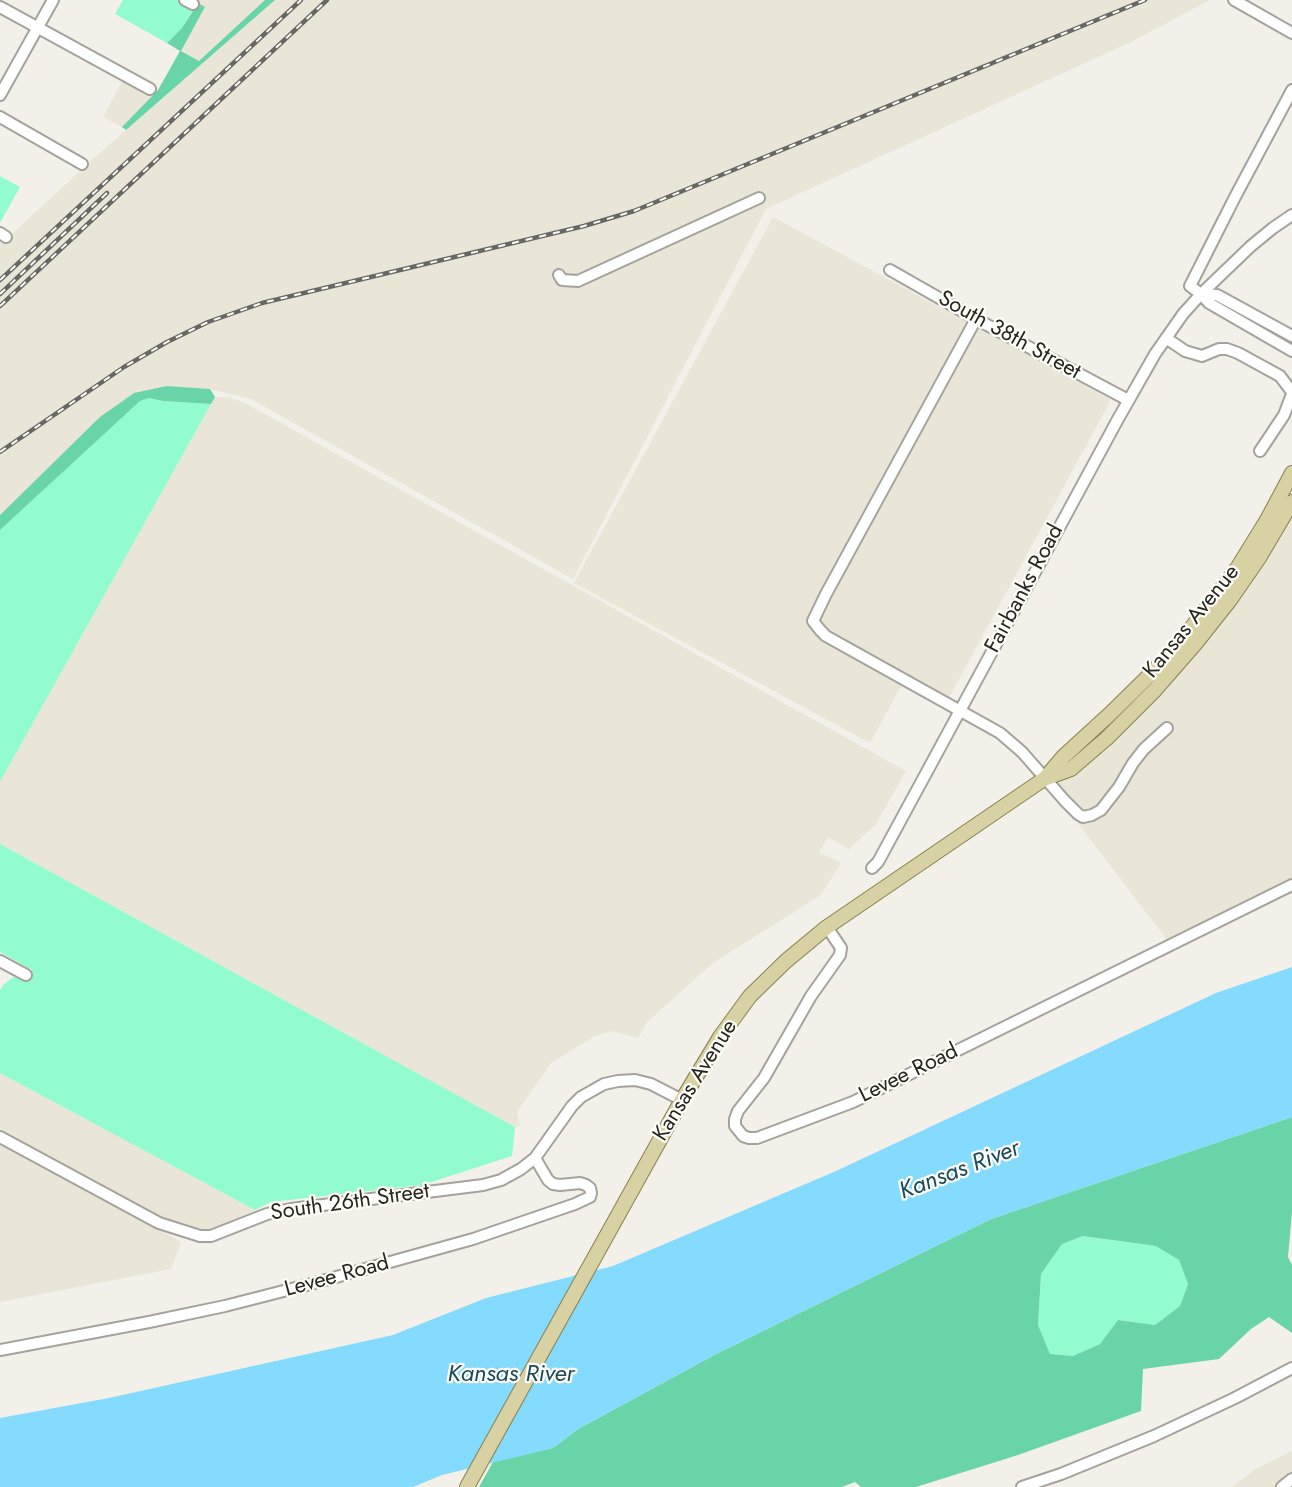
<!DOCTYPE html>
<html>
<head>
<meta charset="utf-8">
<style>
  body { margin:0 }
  canvas { display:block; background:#f2f0e9 }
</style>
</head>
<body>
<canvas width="1292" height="1487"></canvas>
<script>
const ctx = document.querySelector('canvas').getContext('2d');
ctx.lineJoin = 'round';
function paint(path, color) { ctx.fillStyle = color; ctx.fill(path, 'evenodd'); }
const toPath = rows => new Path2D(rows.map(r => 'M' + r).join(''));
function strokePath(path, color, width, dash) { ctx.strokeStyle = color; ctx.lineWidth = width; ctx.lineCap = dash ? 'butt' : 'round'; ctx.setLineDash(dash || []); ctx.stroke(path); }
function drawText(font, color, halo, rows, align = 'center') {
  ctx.font = font + ' Jost,sans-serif'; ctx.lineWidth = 4.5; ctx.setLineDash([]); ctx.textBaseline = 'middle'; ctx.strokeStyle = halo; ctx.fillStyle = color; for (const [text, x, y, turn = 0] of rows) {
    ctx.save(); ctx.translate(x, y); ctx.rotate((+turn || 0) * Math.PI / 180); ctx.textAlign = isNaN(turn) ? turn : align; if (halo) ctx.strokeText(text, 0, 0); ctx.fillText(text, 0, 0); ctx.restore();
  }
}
const built = toPath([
  [192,0,265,0,199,61,181,51,205,8],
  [275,0,1210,0,1133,41,766,209,573,579,251,399,210,389,167,386,100,418,0,515,0,245,93,159],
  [123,80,153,97,122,127,103,117],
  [773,217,1111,400,945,705,903,683,870,743,574,583],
  [215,397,228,397,245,403,906,771,876,824,849,849,828,837,819,852,841,863,821,895,713,963,647,1022,638,1038,612,1031,595,1036,551,1063,517,1112,520,1126,515,1127,0,844,0,782],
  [1292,502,1292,885,1171,945,1044,779,1071,769,1196,643],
  [0,1073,255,1210,222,1225,206,1230,197,1231,173,1225,0,1129],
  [0,1141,181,1242,171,1269,0,1302],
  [1292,1451,1292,1487,1232,1487,1257,1468]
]);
const green = toPath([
  [123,0,180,0,194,8,182,28,167,43,115,14],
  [0,176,20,187,0,223],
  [149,398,163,401,211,404,0,782,0,530,140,401],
  [0,844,515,1127,512,1156,422,1185,271,1202,255,1210,0,1073,0,990,3,985,12,978,15,977,26,980,32,970,0,952],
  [1083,1236,1156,1246,1179,1260,1188,1284,1180,1306,1155,1325,1118,1320,1100,1344,1073,1356,1050,1354,1038,1325,1041,1274,1062,1244]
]);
const forest = toPath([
  [265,0,275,0,126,130,122,127,158,90,180,51,167,43,182,28,198,3,205,7,181,51,199,61],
  [167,386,210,389,215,397,211,404,163,401,149,398,140,401,0,530,0,515,100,417,134,393],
  [1292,1117,1292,1212,1288,1257,1292,1265,1292,1333,1269,1317,1251,1329,1219,1359,1143,1369,1141,1411,1018,1455,916,1487,861,1487,855,1482,842,1487,479,1487,493,1462,553,1448,578,1429,716,1354,991,1219],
  [1083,1236,1156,1246,1179,1260,1188,1284,1180,1306,1155,1325,1118,1320,1100,1344,1073,1356,1050,1354,1038,1325,1041,1274,1062,1244]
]);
const water = toPath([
  [1292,967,1292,1117,991,1219,716,1354,578,1429,553,1448,442,1475,413,1487,0,1487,0,1418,109,1398,393,1335,486,1298,613,1266,836,1171,1216,993]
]);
const minor = toPath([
  [185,0,193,4],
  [1234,0,1292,33],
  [0,7,150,89],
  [1292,90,1235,197,1190,286,1201,294,1209,303,1292,351],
  [0,95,53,0],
  [0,117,82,164],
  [0,233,6,237],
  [890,270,976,319,1128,400],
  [559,275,562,280,578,281,759,198],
  [1201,294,1217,295,1292,336],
  [976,319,826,594,813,621,820,630,826,636,1000,733,1022,752,1065,801,1078,814,1083,817,1092,815,1101,810,1119,787,1133,763,1144,749,1167,728],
  [1166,338,1185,351,1202,356,1219,349,1227,349,1238,353,1280,376,1292,392],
  [1260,451,1284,415,1292,394],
  [872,868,878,862,1118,419,1155,354,1183,314,1201,294,1251,246,1273,228,1292,215],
  [827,927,841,948,840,955,811,996,764,1078,738,1111,735,1119,735,1126,743,1136,749,1138,757,1138,853,1102,1292,885],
  [0,961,26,975],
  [0,1137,159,1223,200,1236,211,1236,267,1214,291,1209,483,1185,501,1180,521,1169,535,1158,572,1106,581,1097,604,1084,618,1081,635,1080,651,1084,682,1100],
  [0,1350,149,1322,225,1306,311,1284,473,1239,575,1204,590,1197,591,1193,590,1188,586,1185,580,1183,560,1185,553,1184,548,1180,535,1158],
  [1022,1487,1061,1474,1154,1436,1235,1398,1292,1368],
  [1282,1487,1292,1479]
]);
const major = toPath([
  [1046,777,1063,757,1111,713,1172,653,1238,567,1267,520,1292,473],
  [467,1487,682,1100,720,1037,750,996,786,961,827,927,1044,779,1071,769,1107,738,1155,690,1196,643,1230,600,1259,558,1292,502]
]);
const rail = toPath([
  [0,280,301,0],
  [0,294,107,193],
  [0,306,327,0],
  [0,452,124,367,167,342,208,322,262,303,584,226,634,211,1145,0]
]);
const streetNames = [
  ["South 38th Street",1009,336,29],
  ["Fairbanks Road",1025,589,-62],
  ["Kansas Avenue",1192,622,-51],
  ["Levee Road",909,1074,-26],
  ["Kansas Avenue",696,1081,-58],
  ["South 26th Street",350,1203,-8],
  ["Levee Road",337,1277,-15]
];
const waterNames = [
  ["Kansas River",960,1171,-21],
  ["Kansas River",511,1375]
];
paint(built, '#e9e6d7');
paint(green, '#92fcce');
paint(forest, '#69d4a8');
paint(water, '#84dbfd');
strokePath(minor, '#a4a29b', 14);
strokePath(major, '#88814e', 16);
strokePath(minor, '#fff', 10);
strokePath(major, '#d7d1a3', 14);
strokePath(rail, '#686763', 4.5);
strokePath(rail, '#fffef7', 2, [7]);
drawText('22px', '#252522', '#fffef7', streetNames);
drawText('italic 24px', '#194b5c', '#fffef7', waterNames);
</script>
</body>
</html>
